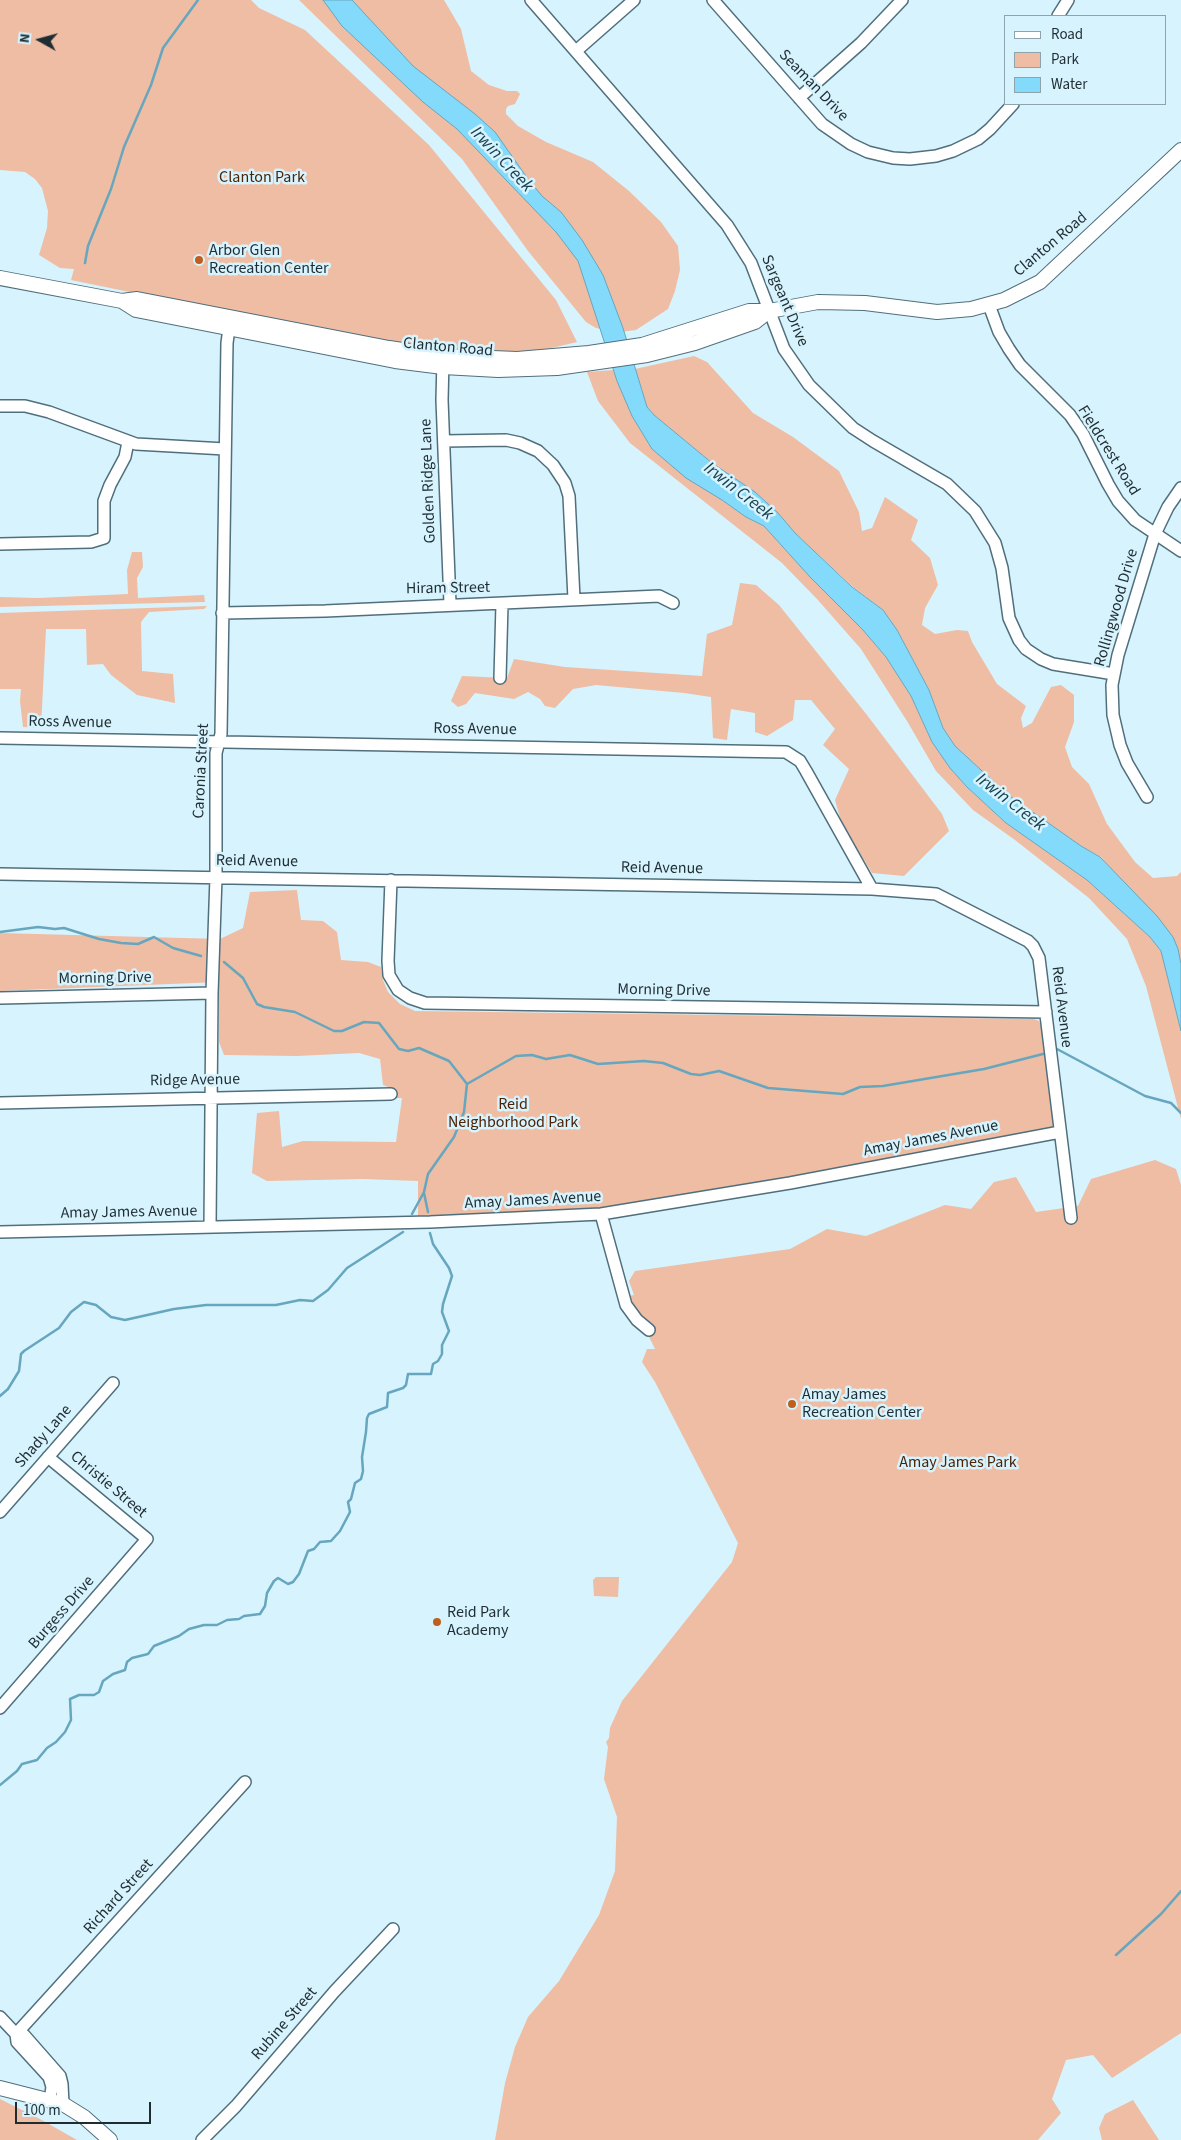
<!DOCTYPE html>
<html>
<head>
<meta charset="utf-8">
<style>
  body { margin:0 }
  #map { position:relative; width:1181px; height:2140px; overflow:hidden; background:#d7f3fe; font-family:"Source Sans 3",sans-serif }
  canvas { display:block }
  .legend { position:absolute; left:1004px; top:15px; width:162px; height:90px; box-sizing:border-box; background:#d7f3fe; border:1px solid #8da4ac; margin:0; padding:6px 9px; list-style:none; font-size:15px; color:#1f2d32 }
  .legend li { display:flex; align-items:center; gap:10px; height:25px }
  .legend b { width:25px; border:1px solid #8da4ac }
  .north { position:absolute; left:15px; top:15px; width:50px; height:50px; -webkit-text-stroke:4px #d7f3fe; paint-order:stroke; rotate:277deg; font-size:14px; font-weight:700; line-height:20px; text-align:center; color:#1f2d32 }
  .north::after { content:''; display:block; margin:auto; width:18px; height:22px; background:#1f2d32; clip-path:polygon(50% 0,100% 100%,50% 72%,0 100%) }
  .scale { position:absolute; left:15px; top:2102px; width:136px; height:22px; box-sizing:border-box; border:2px solid #1f2d32; border-top:0; padding-left:6px; font-size:15px; line-height:18px; white-space:nowrap; color:#1f2d32; -webkit-text-stroke:4px #d7f3fe; paint-order:stroke }
</style>
</head>
<body>
<div id="map">
<canvas width="1181" height="2140"></canvas>
<ul class="legend">
<li><b style="height:6px;background:#fff"></b>Road</li>
<li><b style="height:14px;background:#eebda3"></b>Park</li>
<li><b style="height:14px;background:#84dafa"></b>Water</li>
</ul>
<div class="north">N</div>
<div class="scale">100 m</div>
</div>
<script>
const ctx = document.querySelector('canvas').getContext('2d');
ctx.lineJoin = 'round';
function paint(path, color) { ctx.fillStyle = color; ctx.fill(path, 'evenodd'); }
const toPath = rows => new Path2D(rows.map(r => 'M' + r).join(''));
function strokePath(path, color, width, dash) { ctx.strokeStyle = color; ctx.lineWidth = width; ctx.lineCap = dash ? 'butt' : 'round'; ctx.setLineDash(dash || []); ctx.stroke(path); }
function drawText(font, color, halo, rows, align = 'center') {
  ctx.font = font + ' "Source Sans 3",sans-serif'; ctx.lineWidth = 5; ctx.setLineDash([]); ctx.textBaseline = 'middle'; ctx.strokeStyle = halo; ctx.fillStyle = color; for (const [text, x, y, turn = 0] of rows) {
    ctx.save(); ctx.translate(x, y); ctx.rotate((+turn || 0) * Math.PI / 180); ctx.textAlign = isNaN(turn) ? turn : align; if (halo) ctx.strokeText(text, 0, 0); ctx.fillText(text, 0, 0); ctx.restore();
  }
}
const green = toPath([
  [0,0,251,0,259,8,305,30,429,145,556,300,577,342,530,353,435,349,203,307,71,280,74,269,60,268,39,255,47,228,48,211,42,188,35,179,25,172,0,170],
  [299,0,444,0,461,29,471,71,489,85,507,91,517,91,520,94,515,104,508,106,506,109,506,114,518,126,546,142,593,162,629,191,661,222,678,246,680,270,675,291,668,309,636,330,620,332,596,328,586,322,528,251,462,159],
  [694,356,707,362,753,413,793,437,839,471,859,512,862,531,872,528,885,497,918,520,911,540,930,558,938,585,925,608,922,625,935,634,957,630,968,631,972,642,997,684,1026,706,1021,718,1023,728,1032,723,1051,687,1061,685,1074,695,1074,722,1065,747,1072,767,1089,784,1107,824,1135,862,1153,878,1177,876,1181,872,1181,964,1178,949,1101,857,1081,846,1007,794,955,746,943,728,929,690,897,630,883,610,853,587,795,533,778,513,755,492,712,463,654,415,647,407,635,369],
  [613,370,632,416,652,449,746,517,764,526,810,577,863,630,886,657,911,696,932,742,950,768,967,787,1006,823,1087,880,1150,937,1161,951,1181,1031,1181,1119,1146,986,1127,939,1089,898,1015,840,973,810,936,771,907,721,861,649,817,599,782,563,630,443,598,401,587,372],
  [132,552,142,552,143,567,137,578,138,598,204,595,205,602,0,607,0,597,38,598,128,594,127,570],
  [740,583,756,585,779,605,867,715,942,814,949,831,904,876,872,873,842,825,835,800,849,769,823,745,835,729,811,700,795,700,793,720,767,736,755,732,755,713,731,709,727,740,713,738,711,697,684,693,596,685,573,689,555,708,545,706,540,699,528,692,514,699,475,693,466,704,458,707,451,701,462,676,507,678,514,659,565,667,702,676,707,634,732,625],
  [207,606,204,609,149,612,141,622,142,671,173,674,175,703,137,695,111,675,103,664,87,665,86,629,46,629,41,728,23,727,20,701,21,689,0,689,0,613],
  [297,890,301,920,323,921,337,932,341,960,368,962,381,967,383,980,388,992,400,1004,415,1011,1034,1019,1039,1021,1041,1026,1054,1129,788,1178,611,1209,528,1215,418,1216,418,1181,363,1179,267,1181,252,1173,257,1113,279,1111,282,1147,303,1141,396,1142,402,1098,391,1098,391,1088,383,1085,380,1059,359,1053,297,1056,224,1055,219,1042,219,982,0,991,0,933,220,939,243,928,250,892],
  [1155,1160,1176,1169,1181,1185,1181,2033,1112,2078,1093,2055,1066,2060,1052,2099,1061,2113,1038,2140,495,2140,505,2083,515,2047,528,2017,559,1981,599,1915,615,1871,617,1817,604,1779,608,1747,606,1742,609,1738,610,1728,622,1701,732,1562,738,1543,655,1382,642,1362,647,1349,655,1349,629,1296,634,1295,629,1281,635,1271,790,1249,827,1229,866,1236,945,1205,971,1209,994,1182,1016,1177,1036,1212,1078,1206,1091,1179],
  [596,1577,619,1577,618,1597,594,1596,593,1580],
  [0,2099,40,2119,77,2140,0,2140],
  [1133,2100,1159,2140,1102,2140,1099,2128,1105,2114]
]);
const water = toPath([
  [323,0,352,0,413,66,475,114,495,132,528,179,542,196,561,212,582,240,603,275,623,328,647,407,654,415,712,463,755,492,778,513,795,533,852,587,883,610,897,630,929,690,943,728,955,746,1007,794,1081,846,1100,857,1157,916,1173,937,1178,949,1181,964,1181,1031,1161,951,1150,937,1087,880,1006,823,967,787,950,768,932,742,911,696,886,657,863,630,810,577,764,526,746,517,722,500,686,478,652,449,632,416,617,381,578,261,556,232,457,129,423,102,342,26,323,0]
]);
const stream = toPath([
  [85,263,88,246,111,189,124,147,151,85,163,48,198,0],
  [0,932,38,927,55,929,64,928,99,939,121,943,138,944,154,937,173,948,201,956],
  [224,962,243,978,257,1004,264,1007,295,1012,334,1031,342,1031,364,1022,379,1023,399,1049,408,1051,419,1048,449,1061,467,1084,464,1112,454,1137,428,1174,424,1192,412,1214],
  [1057,1049,1145,1096,1171,1103,1181,1113],
  [467,1084,516,1056,532,1055,546,1059,570,1055,598,1064,644,1061,663,1063,691,1074,700,1075,719,1071,768,1088,843,1094,860,1087,883,1086,984,1069,1043,1054],
  [424,1193,428,1212],
  [0,1396,8,1389,19,1371,21,1354,24,1351,59,1328,71,1312,84,1302,96,1305,111,1317,125,1320,174,1309,206,1305,276,1305,300,1300,313,1301,328,1290,347,1268,403,1232],
  [0,1785,17,1771,22,1764,37,1760,47,1748,56,1742,65,1732,71,1720,70,1699,79,1695,94,1695,99,1692,103,1681,113,1674,125,1670,127,1662,132,1658,148,1654,154,1646,179,1636,189,1629,204,1625,217,1625,227,1620,239,1619,244,1616,260,1614,265,1606,267,1593,274,1581,278,1578,288,1584,293,1582,299,1574,308,1551,314,1549,320,1542,331,1541,340,1531,350,1512,348,1502,351,1499,355,1483,361,1479,363,1471,362,1457,366,1432,367,1418,369,1414,387,1407,388,1393,403,1388,406,1385,408,1374,431,1374,433,1364,438,1361,442,1354,442,1345,449,1331,442,1312,443,1304,452,1276,449,1268,433,1244,430,1233],
  [1116,1955,1161,1914,1181,1891]
]);
const minor = toPath([
  [531,0,727,225,751,263,784,349,809,385,853,428,873,441,947,484,975,511,995,543,1002,568,1009,618,1019,640,1026,649,1041,659,1053,664,1114,674],
  [713,0,822,124,851,144,868,152,893,158,910,159,936,156,953,151,978,139,990,129,1013,104],
  [1058,16,1068,0],
  [576,51,634,0],
  [799,98,861,43,902,0],
  [989,305,999,332,1009,349,1020,365,1070,415,1083,434,1108,484,1118,501,1135,520,1181,551],
  [443,360,442,400,450,604],
  [0,406,25,406,49,412,136,444,225,449],
  [444,441,506,440,520,443,538,451,553,465,565,483,569,496,574,599],
  [0,544,91,542,104,538,104,501,110,485,125,457,128,442],
  [222,613,325,611,659,596,673,603],
  [500,678,502,604],
  [0,738,786,752,800,761,806,771,872,889],
  [1147,797,1127,763,1120,745,1113,715,1112,685,1118,655,1155,534,1168,507,1181,488],
  [0,874,872,889,936,894,1028,941,1033,946,1039,958,1071,1218],
  [391,880,388,961,389,975,398,990,410,998,425,1003,1046,1012],
  [0,998,212,993],
  [0,1103,391,1094],
  [601,1214,626,1305,637,1320,649,1330],
  [210,1227,212,993,216,877,216,753,221,734,227,343,230,321],
  [0,1232,430,1222,601,1214,790,1183,1060,1132],
  [0,1512,113,1383],
  [0,1708,147,1539,48,1457],
  [0,2017,16,2034,17,2042,49,2077,52,2087,50,2100],
  [16,2034,245,1782],
  [16,2034,24,2035,60,2076,62,2084,63,2104],
  [202,2140,236,2106,334,1992,393,1929]
]);
const major = toPath([
  [0,278,122,301,136,310,395,361,443,367,498,370,557,368,647,355,695,343,755,322,769,311],
  [122,301,137,299,389,348,443,356,517,359,589,353,642,345,749,311,769,311,818,302,865,303,937,312,971,309,1004,300,1040,282,1181,150],
  [0,2088,63,2104,84,2117,110,2140]
]);
const markers = [
  [199,260,5,"#bf5e1d"],
  [792,1404,5,"#bf5e1d"],
  [437,1622,5,"#bf5e1d"]
];
const streetNames = [
  ["Seaman Drive",813,86,46],
  ["Clanton Road",1051,245,-40],
  ["Sargeant Drive",784,301,67],
  ["Clanton Road",448,348,5],
  ["Fieldcrest Road",1108,451,58],
  ["Golden Ridge Lane",429,481,-92],
  ["Hiram Street",448,589,-1],
  ["Rollingwood Drive",1117,608,-74],
  ["Ross Avenue",70,723,1],
  ["Ross Avenue",475,730,1],
  ["Caronia Street",202,771,-87],
  ["Reid Avenue",257,862,1],
  ["Reid Avenue",662,869,1],
  ["Morning Drive",105,979,-1],
  ["Morning Drive",664,991,1],
  ["Reid Avenue",1061,1007,83],
  ["Ridge Avenue",195,1081,-1],
  ["Amay James Avenue",931,1139,-11],
  ["Amay James Avenue",533,1201,-3],
  ["Amay James Avenue",129,1213,-1],
  ["Shady Lane",44,1437,-49],
  ["Christie Street",108,1485,40],
  ["Burgess Drive",62,1613,-49],
  ["Richard Street",119,1897,-48],
  ["Rubine Street",285,2024,-49]
];
const parkNames = [
  ["Clanton Park",262,178],
  ["Reid",513,1105],
  ["Neighborhood Park",513,1123],
  ["Amay James Park",958,1463]
];
const poiNames = [
  ["Arbor Glen",209,251],
  ["Recreation Center",209,269],
  ["Amay James",802,1395],
  ["Recreation Center",802,1413],
  ["Reid Park",447,1613],
  ["Academy",447,1631]
];
const waterNames = [
  ["Irwin Creek",501,160,47],
  ["Irwin Creek",738,492,38],
  ["Irwin Creek",1010,803,38]
];
paint(green, '#eebda3');
paint(water, '#84dafa');
strokePath(water, '#66a6be', 1);
strokePath(stream, '#66a6be', 2.5);
strokePath(minor, '#506f7c', 14);
strokePath(major, '#506f7c', 16);
strokePath(minor, '#fff', 11);
strokePath(major, '#fff', 14);
for (const [x, y, r, color] of markers) { const dot = new Path2D(); dot.arc(x, y, r, 0, 2 * Math.PI); ctx.fillStyle = color; ctx.fill(dot); strokePath(dot, '#d7f3fe', 2); }
drawText('16px', '#1f2d32', '#d7f3fe', streetNames);
drawText('16px', '#4d2307', '#d7f3fe', parkNames);
drawText('16px', '#1f2d32', '#d7f3fe', poiNames, 'left');
drawText('italic 18px', '#163e4b', '#d7f3fe', waterNames);
</script>
</body>
</html>
